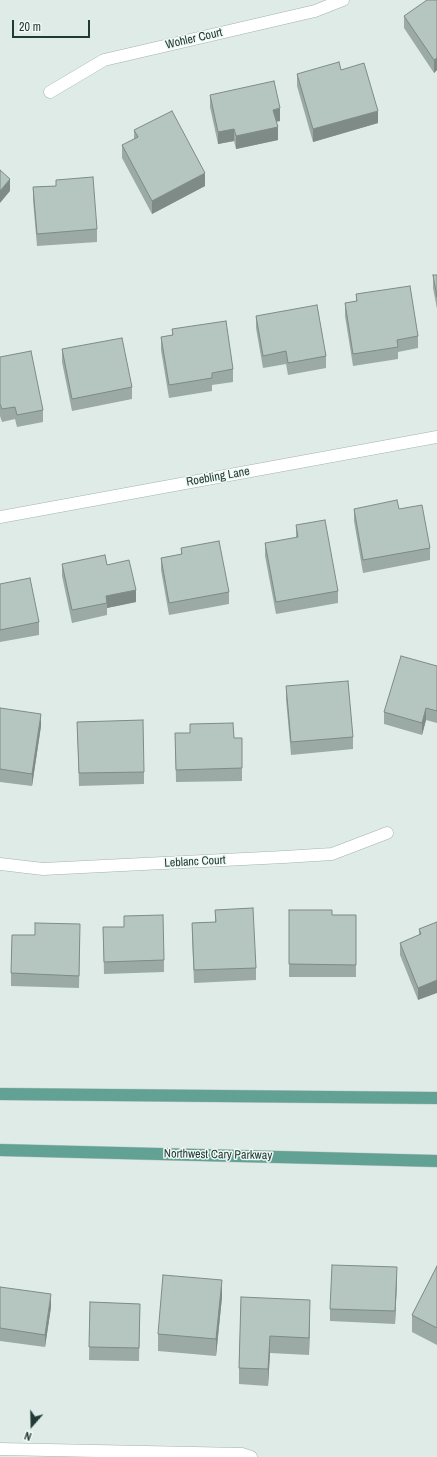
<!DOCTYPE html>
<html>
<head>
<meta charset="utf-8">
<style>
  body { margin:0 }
  #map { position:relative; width:437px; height:1457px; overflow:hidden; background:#dfebe6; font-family:"Archivo Narrow",sans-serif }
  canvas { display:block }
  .north { position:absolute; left:12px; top:1405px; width:40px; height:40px; -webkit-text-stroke:3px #f0f8f4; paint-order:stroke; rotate:200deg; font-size:11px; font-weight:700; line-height:16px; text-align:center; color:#203b35 }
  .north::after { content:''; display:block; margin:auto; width:14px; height:18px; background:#203b35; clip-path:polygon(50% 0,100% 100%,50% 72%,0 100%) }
  .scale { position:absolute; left:12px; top:20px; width:78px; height:18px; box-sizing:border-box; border:2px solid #203b35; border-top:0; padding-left:5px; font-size:12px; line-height:14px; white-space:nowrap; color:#203b35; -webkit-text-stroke:3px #f0f8f4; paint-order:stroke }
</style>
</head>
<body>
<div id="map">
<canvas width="437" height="1457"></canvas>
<div class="north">N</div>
<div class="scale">20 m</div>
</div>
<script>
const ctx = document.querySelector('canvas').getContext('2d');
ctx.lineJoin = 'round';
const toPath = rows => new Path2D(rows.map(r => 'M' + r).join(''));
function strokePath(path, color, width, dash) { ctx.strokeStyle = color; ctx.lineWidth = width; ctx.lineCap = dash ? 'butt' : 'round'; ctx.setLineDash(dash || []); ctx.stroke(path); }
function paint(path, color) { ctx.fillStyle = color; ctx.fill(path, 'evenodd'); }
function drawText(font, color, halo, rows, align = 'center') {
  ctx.font = font + ' "Archivo Narrow",sans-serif'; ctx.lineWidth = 3; ctx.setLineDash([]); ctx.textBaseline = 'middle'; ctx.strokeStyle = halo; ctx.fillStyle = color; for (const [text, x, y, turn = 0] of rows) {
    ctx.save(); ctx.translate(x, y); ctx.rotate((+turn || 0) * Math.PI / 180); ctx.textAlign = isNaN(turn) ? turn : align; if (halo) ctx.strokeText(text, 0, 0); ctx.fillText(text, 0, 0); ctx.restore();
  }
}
const street = toPath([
  [50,92,104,60,315,11,343,0],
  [0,517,437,437],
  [0,864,43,869,284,857,332,854,387,833],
  [0,1449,242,1454,251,1457]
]);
const primary = toPath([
  [0,1094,437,1098],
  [0,1150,437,1161]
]);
const wall = toPath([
  [437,0,437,70,434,73,404,28,404,16],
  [341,70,378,123,313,142,297,86,297,74],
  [210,95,280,121,276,122,278,140,236,149,234,141,218,144,210,107],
  [134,130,205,186,152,214,122,158,122,145,134,139],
  [56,180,97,229,97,242,37,246,33,200,33,187,56,186],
  [433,275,437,275,437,309,433,288],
  [356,294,418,336,418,348,398,352,398,359,353,366,345,316,345,303,356,301],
  [256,316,326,356,326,368,288,375,286,364,263,368,256,328],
  [172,329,233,369,233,382,212,385,212,391,169,398,161,350,161,337,172,335],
  [62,349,132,387,132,399,72,411,62,362],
  [0,357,43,410,43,422,17,427,15,419,2,422,0,416],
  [354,509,430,548,430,560,363,573,354,521],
  [296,525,338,591,338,603,276,614,265,556,265,543,296,538],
  [181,548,229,592,229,604,169,615,161,570,161,558,181,554],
  [62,564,107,565,136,602,107,608,107,615,72,623,62,576],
  [0,584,39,622,39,635,0,642],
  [437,666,437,723,426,720,422,735,384,724,384,712],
  [286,686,353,737,353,749,291,755,286,699],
  [0,708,41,726,32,786,0,782],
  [77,722,144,772,144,784,79,786],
  [175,733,234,738,242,768,242,781,176,782],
  [215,910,256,968,256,980,194,983,192,936,192,923,215,922],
  [289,910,332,915,356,915,356,977,289,977],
  [124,916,164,960,164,972,104,974,103,927,124,927],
  [437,922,418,1000,400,955,400,943,419,935,419,929],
  [80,937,79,988,11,986,11,973],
  [437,1266,437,1345,412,1332,412,1315],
  [397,1280,395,1324,330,1321,330,1309],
  [0,1287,51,1307,45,1347,0,1341],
  [222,1297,216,1356,158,1351,158,1334],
  [241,1297,310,1317,309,1355,270,1353,268,1386,239,1384,239,1368],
  [90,1302,140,1304,139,1361,89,1360]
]);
const shadedWall = toPath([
  [437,58,437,70,434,73,434,60],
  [280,108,280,121,273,122,273,110],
  [378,111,378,123,313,142,313,129],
  [278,127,278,140,236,149,236,136],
  [234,129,234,141,218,144,218,132],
  [205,173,205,186,152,214,152,201],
  [10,179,10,191,0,203,0,191],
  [136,590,136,602,107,608,107,603,106,596],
  [426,708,426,720,422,735,422,723],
  [41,714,41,726,32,786,32,774],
  [437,980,437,993,418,1000,418,988],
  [397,1267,397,1280,395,1324,395,1311],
  [222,1280,222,1297,216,1356,216,1339],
  [51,1294,51,1307,45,1347,45,1335],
  [310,1300,310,1317,309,1355,309,1338],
  [270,1336,270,1353,268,1386,268,1369]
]);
const building = toPath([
  [427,0,437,0,437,58,434,60,404,16,427,0],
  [339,62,341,70,364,63,378,111,313,129,297,74,339,62],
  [274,81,280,108,273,110,278,127,236,136,234,129,218,132,210,95,274,81],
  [172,111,205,173,152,201,122,145,138,137,134,130,172,111],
  [0,170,10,179,0,191,0,170],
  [93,177,97,229,37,234,33,187,56,186,56,180,93,177],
  [433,275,437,275,437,297,433,275],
  [410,286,418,336,397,340,398,347,353,354,345,303,357,301,356,294,410,286],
  [317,305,326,356,288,363,286,351,263,356,256,316,317,305],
  [226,321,233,369,212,373,212,378,169,385,161,337,173,335,172,329,226,321],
  [122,338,132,387,72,399,62,349,122,338],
  [31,351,43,410,17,415,15,407,2,409,0,404,0,357,31,351],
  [397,500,399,509,422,505,430,548,363,560,354,509,397,500],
  [325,520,338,591,276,602,265,543,298,537,296,525,325,520],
  [219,541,229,592,169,603,161,558,182,554,181,548,219,541],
  [105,555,107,565,129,560,136,590,106,596,107,603,72,610,62,564,105,555],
  [30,578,39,622,0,630,0,584,30,578],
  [401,656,437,666,437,711,426,708,422,723,384,712,401,656],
  [348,681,353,737,291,742,286,686,348,681],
  [0,708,41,714,32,774,0,769,0,708],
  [143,720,144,772,79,773,77,722,143,720],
  [233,723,234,738,242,738,242,768,176,770,175,733,190,733,190,724,233,723],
  [253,908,256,968,194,970,192,923,216,922,215,910,253,908],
  [289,910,332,910,332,915,356,915,356,965,289,964,289,910],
  [163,915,164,960,104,962,103,927,124,927,124,916,163,915],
  [437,922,437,980,418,988,400,943,421,934,419,929,437,922],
  [35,923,80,924,79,976,11,973,12,935,35,935,35,923],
  [332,1265,397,1267,395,1311,330,1309,332,1265],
  [437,1266,437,1328,412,1315,437,1266],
  [163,1275,222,1280,216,1339,158,1334,163,1275],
  [0,1287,51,1294,45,1335,0,1328,0,1287],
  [241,1297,310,1300,309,1338,270,1336,268,1369,239,1368,241,1297],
  [90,1302,140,1304,139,1348,89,1347,90,1302]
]);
const streetNames = [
  ["Wohler Court",194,39,-13],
  ["Roebling Lane",218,477,-10],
  ["Leblanc Court",195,862,-3],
  ["Northwest Cary Parkway",218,1155,1]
];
strokePath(street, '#a2b3ad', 13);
strokePath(primary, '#c1c8c6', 13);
strokePath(street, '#fff', 12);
strokePath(primary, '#62a294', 12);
paint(wall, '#9baaa4');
paint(shadedWall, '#7e8b86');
paint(building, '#b4c6bf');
strokePath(building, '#7e8b86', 1);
drawText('12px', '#203b35', '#f0f8f4', streetNames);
</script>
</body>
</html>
